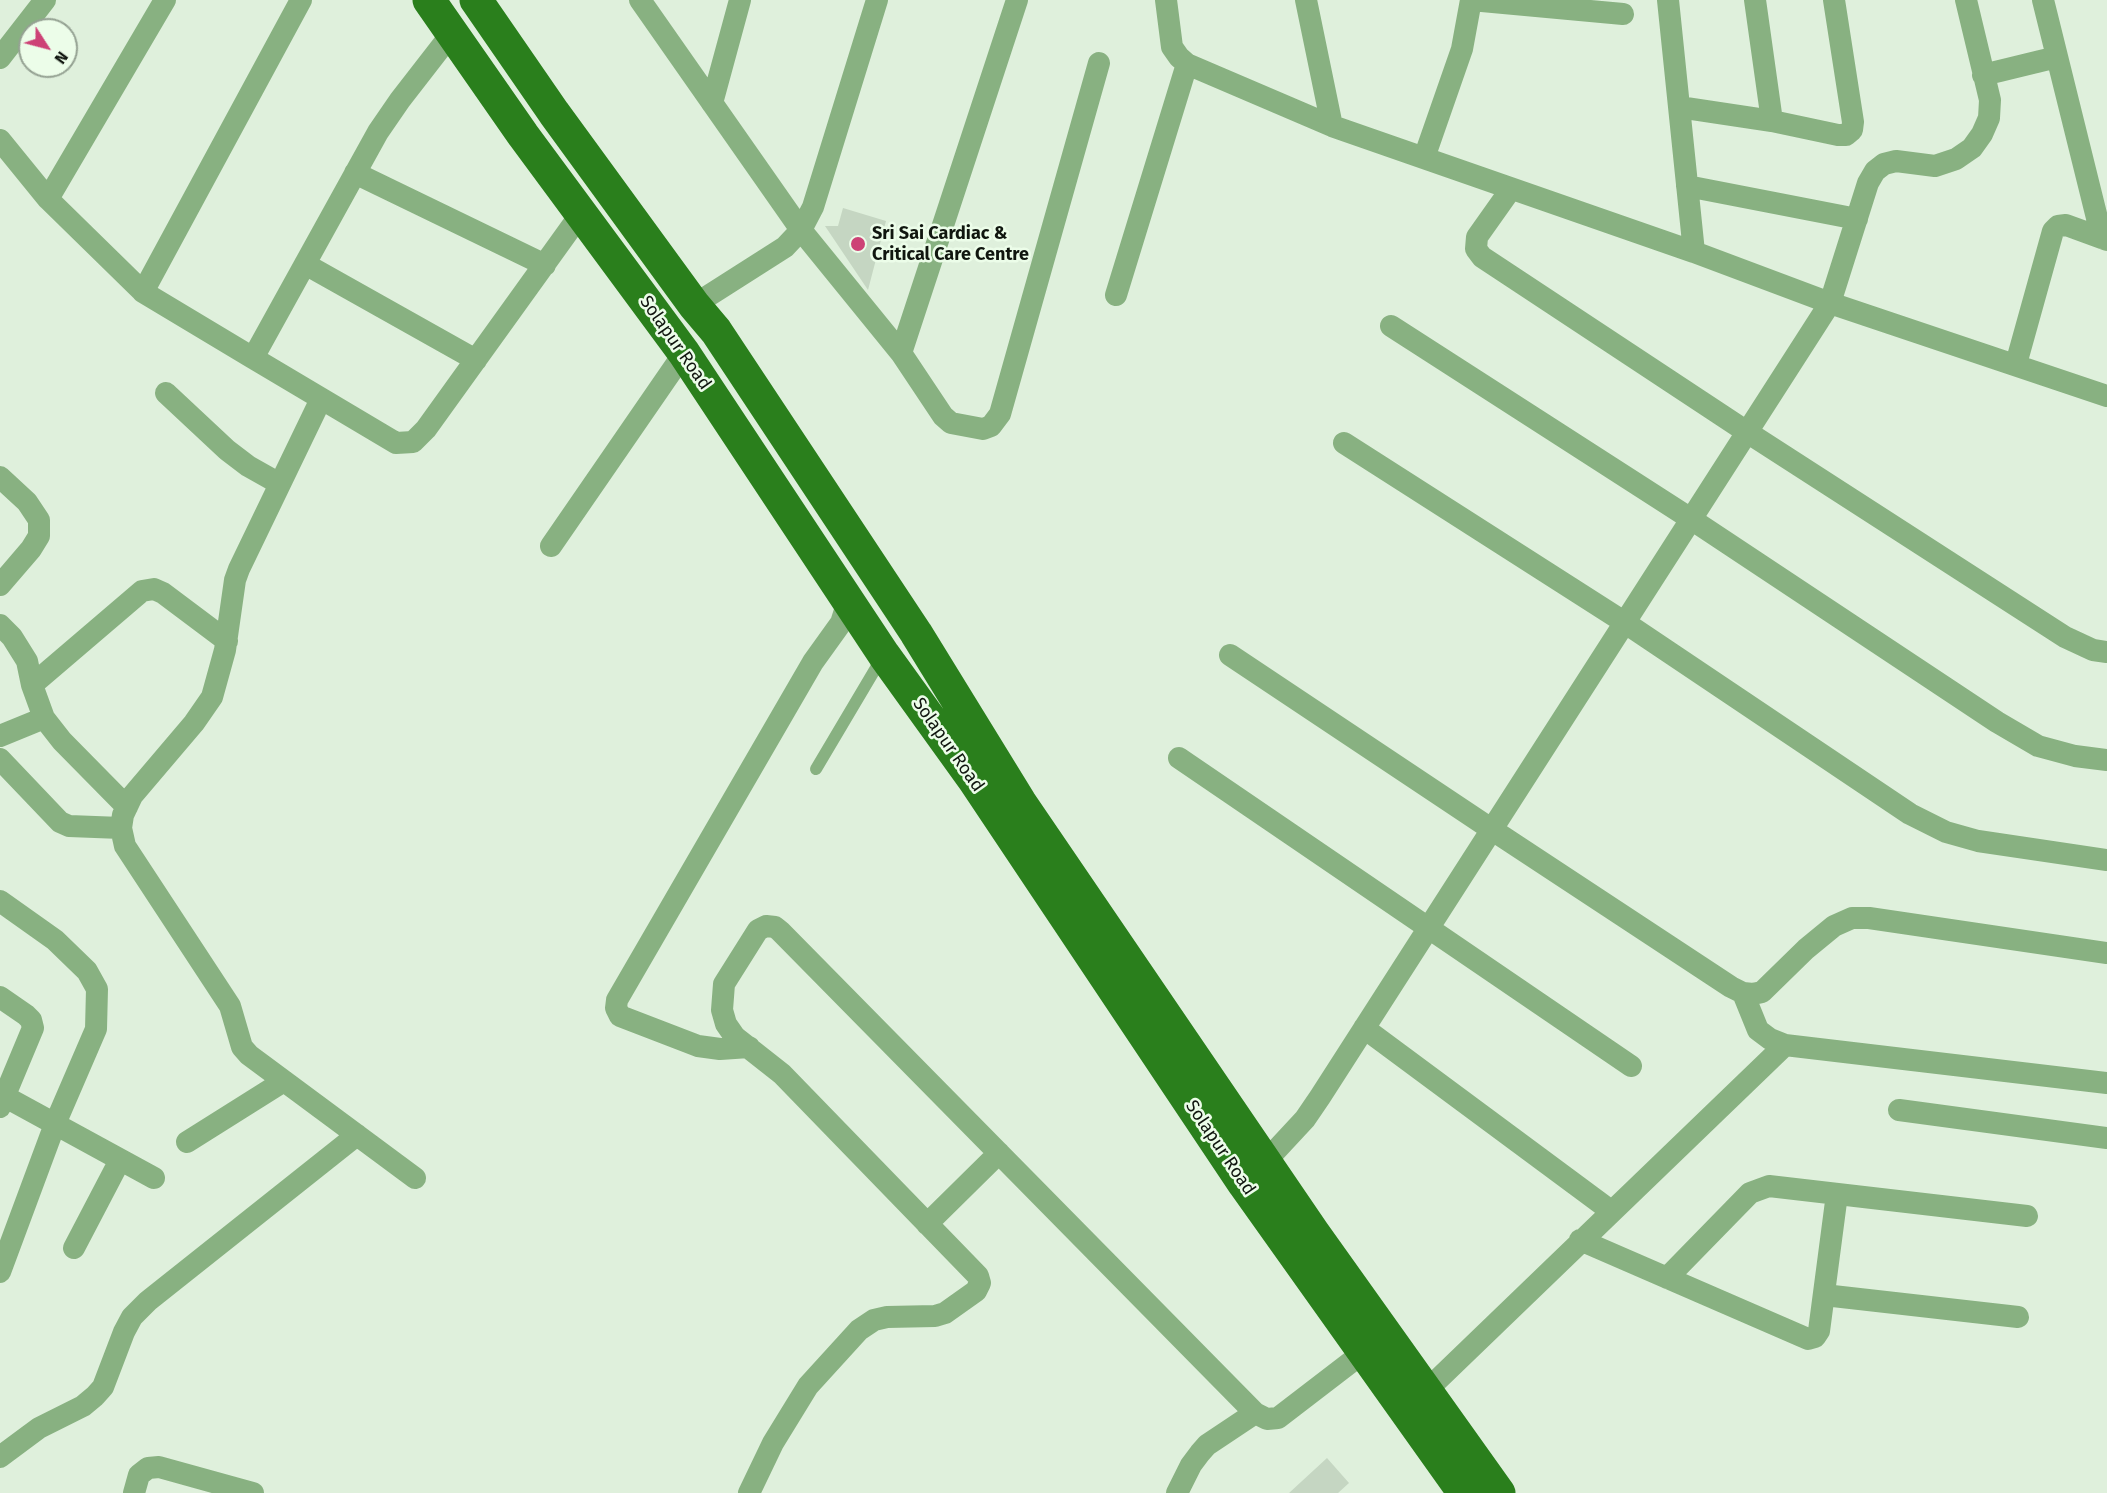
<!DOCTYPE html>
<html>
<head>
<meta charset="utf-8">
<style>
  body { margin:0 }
  #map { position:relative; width:2107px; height:1493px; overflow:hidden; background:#dff0dc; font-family:"Fira Sans",sans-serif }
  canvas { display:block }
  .north { position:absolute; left:18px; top:18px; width:60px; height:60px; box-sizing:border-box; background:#ecfde9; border:2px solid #94a192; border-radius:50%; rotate:126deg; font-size:16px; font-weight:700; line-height:24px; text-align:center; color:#10160f }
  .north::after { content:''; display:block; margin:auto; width:21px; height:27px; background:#cd4276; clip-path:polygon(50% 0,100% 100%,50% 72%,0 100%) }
</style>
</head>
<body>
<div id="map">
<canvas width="2107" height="1493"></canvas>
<div class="north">N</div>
</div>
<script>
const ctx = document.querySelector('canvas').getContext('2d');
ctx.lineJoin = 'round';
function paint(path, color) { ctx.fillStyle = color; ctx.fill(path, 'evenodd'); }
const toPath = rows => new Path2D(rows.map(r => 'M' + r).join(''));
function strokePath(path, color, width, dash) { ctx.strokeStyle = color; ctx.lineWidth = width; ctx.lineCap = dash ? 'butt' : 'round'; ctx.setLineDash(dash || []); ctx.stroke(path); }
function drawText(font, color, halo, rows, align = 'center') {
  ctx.font = font + ' "Fira Sans",sans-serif'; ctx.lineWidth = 5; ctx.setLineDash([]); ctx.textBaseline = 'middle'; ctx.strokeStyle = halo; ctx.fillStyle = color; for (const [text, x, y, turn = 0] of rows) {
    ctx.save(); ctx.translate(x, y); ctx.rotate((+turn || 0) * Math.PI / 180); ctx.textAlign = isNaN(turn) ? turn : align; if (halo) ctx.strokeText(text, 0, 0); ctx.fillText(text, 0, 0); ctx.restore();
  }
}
const building = toPath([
  [843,208,886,221,868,290,825,226,838,226],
  [1327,1458,1349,1483,1338,1493,1289,1493]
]);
const lane = toPath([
  [816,769,883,656]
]);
const street = toPath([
  [165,0,48,199,143,292,301,0],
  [640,0,801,230,901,353,943,416,951,423,983,429,991,426,1000,414,1099,63],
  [1166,0,1172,47,1179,57,1187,64,1332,126,1694,252,1830,303,2107,396],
  [1306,0,1332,126],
  [1471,0,1623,14],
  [1668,0,1694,252],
  [1755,0,1772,121],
  [2043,0,2102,238],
  [452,33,400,100,378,132,253,358,396,443,413,442,426,429,580,215],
  [0,58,45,0],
  [1983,75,2057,57],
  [712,103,740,0],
  [1679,107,1772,121,1838,135,1846,135,1852,130,1853,122,1834,0],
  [0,140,48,199],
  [1424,158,1462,49,1471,0],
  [355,173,545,265],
  [1687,186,1857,219],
  [1511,189,1477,237,1476,249,1482,257,1747,432,2065,637,2093,650,2107,652],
  [305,264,476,360],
  [143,292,253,358],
  [1116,295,1187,64],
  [694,305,785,247,801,230,813,207,877,0],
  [1391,326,1691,519,1997,722,2038,746,2075,756,2107,760],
  [901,353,1017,0],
  [2016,364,2053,231,2058,226,2066,225,2107,240],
  [166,393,227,450,248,466,280,484],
  [321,399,239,569,235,580,225,650,212,697,194,723,132,796,123,815,121,828,125,846,230,1006,242,1047,249,1055,415,1178],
  [1344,443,1624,622,1910,814,1946,832,1978,841,2107,860],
  [0,477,27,502,39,520,39,536,31,549,0,585],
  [551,546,684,353],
  [0,625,12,637,27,661,32,685,44,718,62,741,127,807],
  [1230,655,1491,829,1731,987,1743,993,1753,994,1762,992,1806,949,1834,926,1852,918,1869,918,2107,953],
  [32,685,142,591,154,589,163,593,227,641],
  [0,736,44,718],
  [1179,758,1631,1066],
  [0,759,60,822,69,826,121,828],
  [0,901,55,940,87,971,97,989,96,1029,55,1124,0,1272],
  [1743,993,1758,1030,1770,1039,1785,1045,2107,1083],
  [0,997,26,1015,31,1020,33,1028,0,1107],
  [1364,1028,1611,1211],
  [749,1047,720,1049,698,1046,620,1016,616,1008,617,1000,813,662,841,623,848,601],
  [0,1094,154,1178],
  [1899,1110,2107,1138],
  [187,1142,284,1081],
  [1261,1171,1269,1165,1266,1161,1305,1119,1320,1097,1830,303,1868,183,1875,171,1884,164,1896,161,1935,166,1956,159,1972,148,1982,134,1989,118,1990,100,1966,0],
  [927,1224,999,1153],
  [1580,1240,1808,1339,1815,1337,1819,1331,1837,1194],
  [74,1248,120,1160],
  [1667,1278,1750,1193,1769,1186,2027,1216],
  [1824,1295,2018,1317],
  [1427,1390,1785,1045],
  [0,1457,39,1428,83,1406,95,1396,103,1387,124,1332,132,1317,148,1301,357,1135],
  [134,1493,139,1475,148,1468,159,1467,253,1493],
  [749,1493,773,1443,808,1386,859,1330,874,1320,887,1317,935,1316,945,1313,976,1291,980,1283,978,1276,782,1074,735,1037,726,1024,722,1010,724,984,758,930,766,926,775,927,780,931,1255,1413,1267,1419,1278,1418,1364,1352],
  [1177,1493,1191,1465,1200,1453,1207,1445,1255,1413]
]);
const primary = toPath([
  [429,0,523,135,684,353,884,655,974,780,1244,1184,1464,1493],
  [476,0,554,113,694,305,716,331,916,633,1020,802,1313,1232,1499,1493]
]);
const markers = [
  [858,244,8,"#cd4276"]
];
const poiNames = [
  ["Sri Sai Cardiac &",872,234],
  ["Critical Care Centre",872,255]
];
const streetNames = [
  ["Solapur Road",675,343,55],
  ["Solapur Road",948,745,55],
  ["Solapur Road",1220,1148,56]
];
paint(building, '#c5d6c2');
strokePath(lane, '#88b181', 12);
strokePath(street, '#88b181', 22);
strokePath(primary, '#2a7f1c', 33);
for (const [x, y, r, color] of markers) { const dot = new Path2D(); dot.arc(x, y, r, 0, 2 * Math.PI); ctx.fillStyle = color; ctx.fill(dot); strokePath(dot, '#ecfde9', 2); }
drawText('bold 18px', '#10160f', '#ecfde9', poiNames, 'left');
drawText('18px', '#10160f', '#ecfde9', streetNames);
</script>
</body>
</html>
